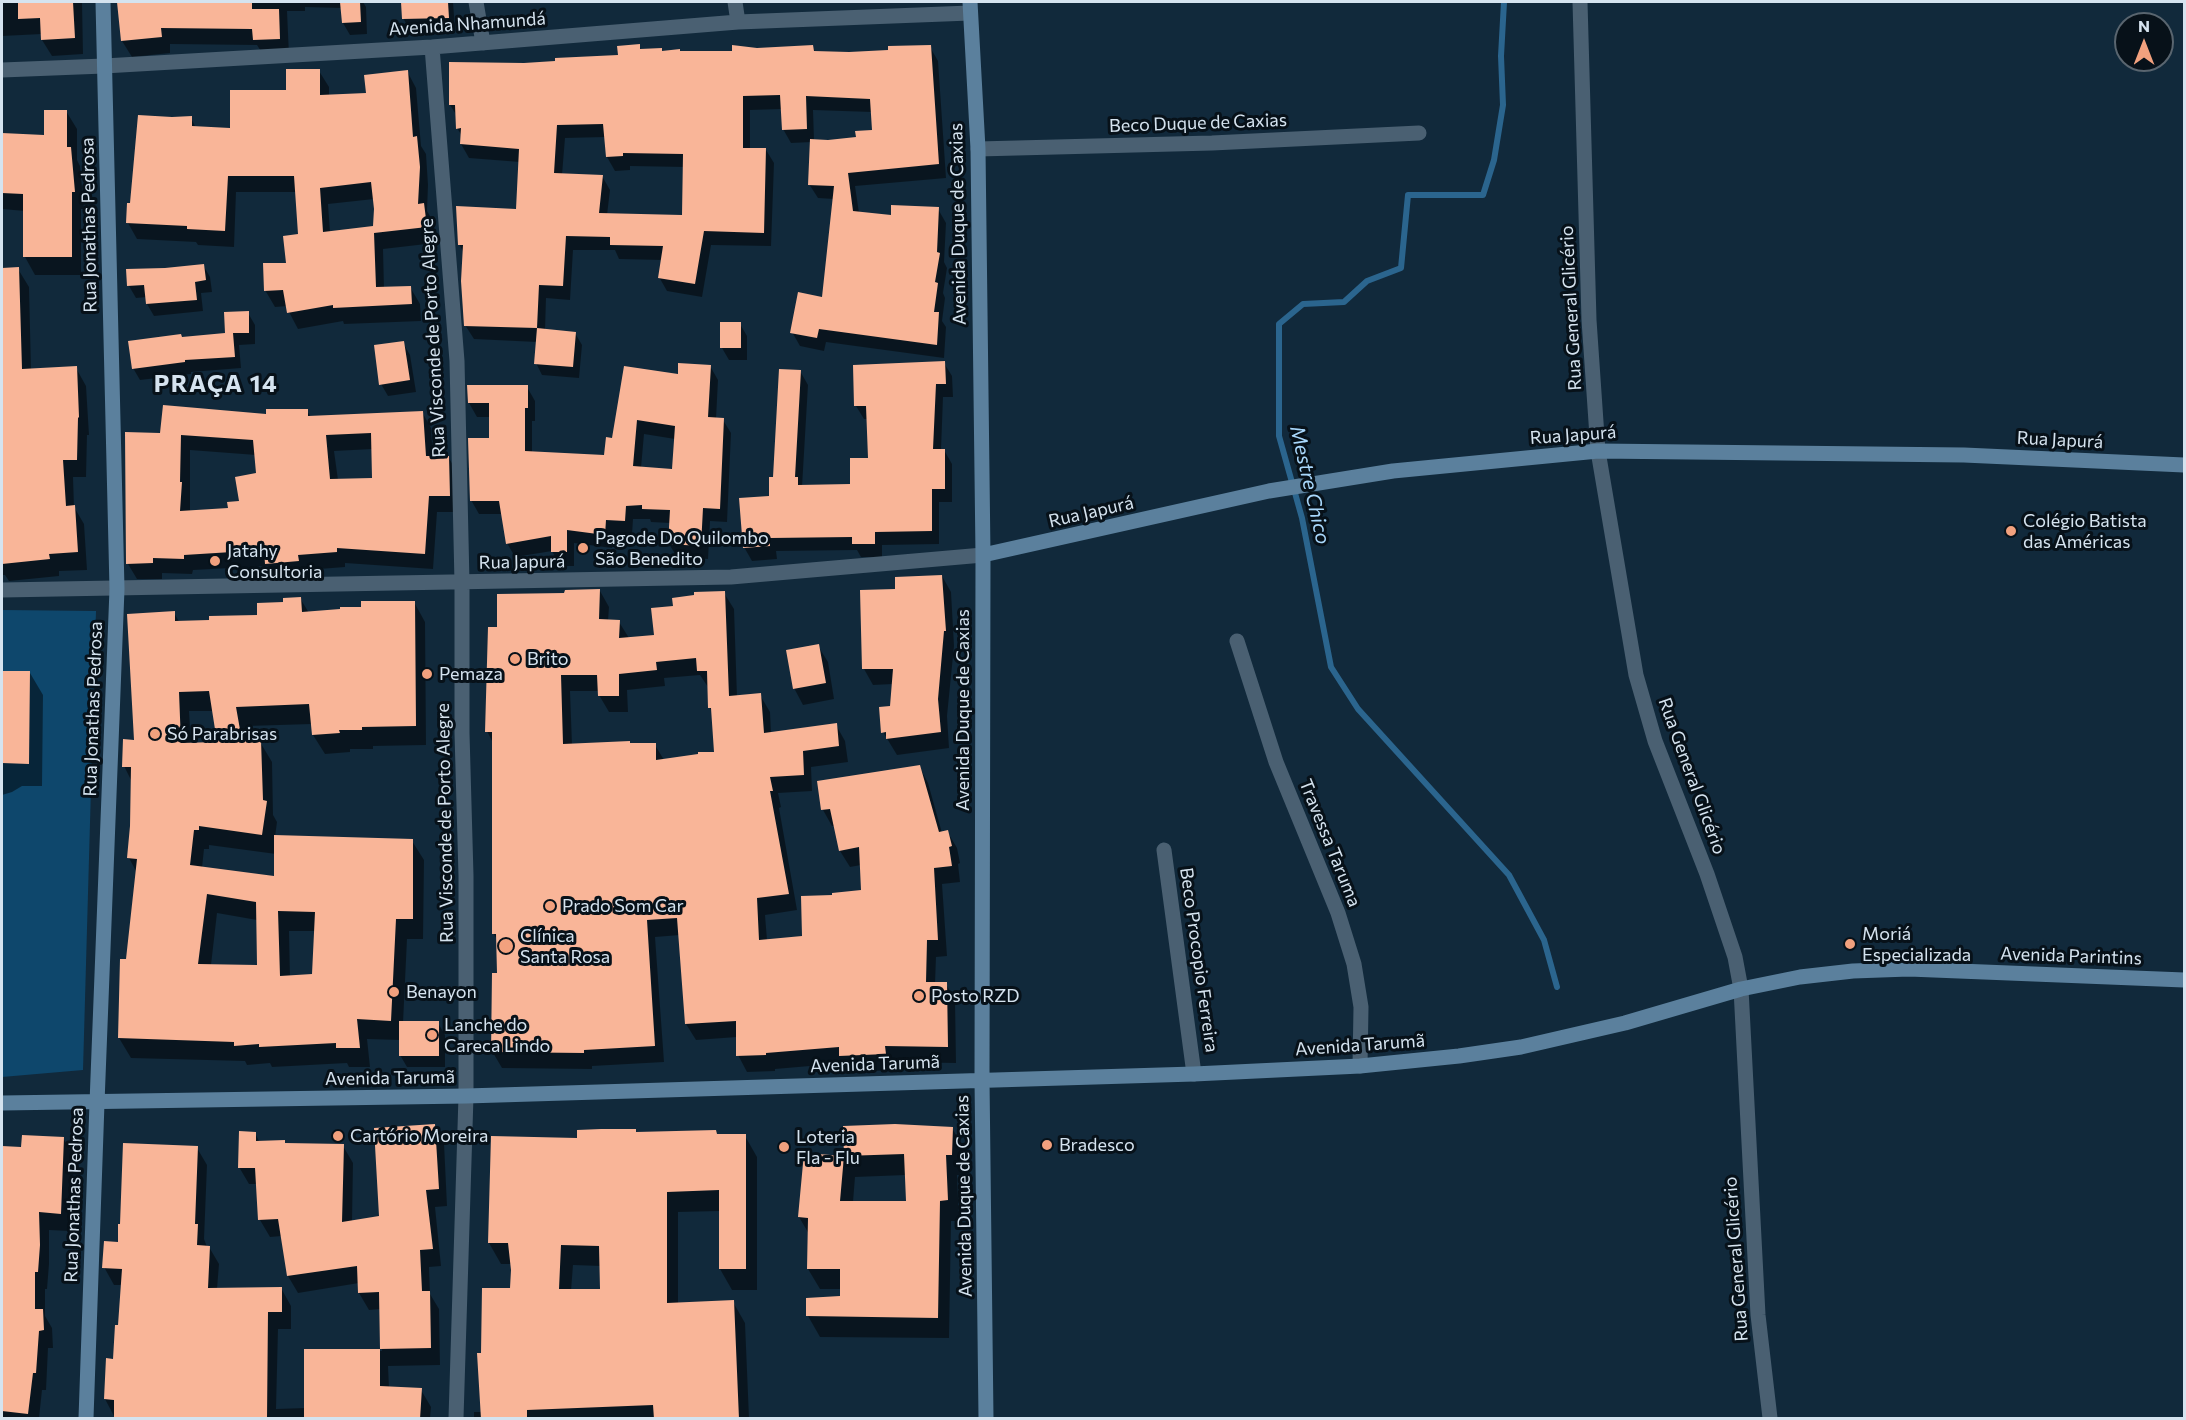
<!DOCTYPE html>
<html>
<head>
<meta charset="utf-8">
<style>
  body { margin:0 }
  #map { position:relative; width:2186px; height:1420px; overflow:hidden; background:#11293b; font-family:Commissioner,sans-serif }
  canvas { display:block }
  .frame { position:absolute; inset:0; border:3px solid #d5e3ef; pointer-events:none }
  .north { position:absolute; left:2114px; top:12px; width:60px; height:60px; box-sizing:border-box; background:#071119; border:2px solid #59656f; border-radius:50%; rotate:0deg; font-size:16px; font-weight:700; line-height:24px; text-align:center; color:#d5e3ef }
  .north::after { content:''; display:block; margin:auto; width:21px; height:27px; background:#f2a17e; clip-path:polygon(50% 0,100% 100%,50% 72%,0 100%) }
</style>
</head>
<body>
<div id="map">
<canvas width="2186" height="1420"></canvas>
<div class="frame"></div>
<div class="north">N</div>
</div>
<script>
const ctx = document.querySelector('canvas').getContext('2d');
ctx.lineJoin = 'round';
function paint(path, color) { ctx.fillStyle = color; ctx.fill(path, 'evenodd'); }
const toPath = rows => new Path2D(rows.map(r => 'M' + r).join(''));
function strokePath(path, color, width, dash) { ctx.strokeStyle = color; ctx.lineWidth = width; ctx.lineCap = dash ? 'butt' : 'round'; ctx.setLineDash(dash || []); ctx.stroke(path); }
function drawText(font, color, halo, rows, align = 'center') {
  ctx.font = font + ' Commissioner,sans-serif'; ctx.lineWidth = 6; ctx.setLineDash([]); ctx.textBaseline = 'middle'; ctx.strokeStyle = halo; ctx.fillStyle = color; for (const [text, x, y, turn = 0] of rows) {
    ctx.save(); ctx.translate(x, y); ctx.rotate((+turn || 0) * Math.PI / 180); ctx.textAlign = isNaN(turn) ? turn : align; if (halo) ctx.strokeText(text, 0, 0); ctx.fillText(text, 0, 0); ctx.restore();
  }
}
const green = toPath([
  [2,610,96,611,83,1070,2,1077]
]);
const shadow = toPath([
  [2,2,82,2,83,54,52,56,42,40,42,34,2,36],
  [118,2,363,2,366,7,367,34,350,35,343,23,342,8,305,7,305,11,287,11,289,55,264,56,257,45,170,44,170,53,132,57,122,41],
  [402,2,453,2,455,30,410,30,403,18],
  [639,46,641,50,661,49,663,53,733,53,757,49,812,46,816,53,849,54,930,47,938,61,946,178,855,186,859,213,892,217,938,209,946,223,944,262,947,268,943,293,945,298,942,321,946,327,944,358,826,342,824,351,800,346,792,332,823,298,834,199,818,198,809,184,812,142,791,143,783,129,782,109,750,110,750,150,766,150,774,163,771,246,711,245,702,297,667,291,659,277,662,260,619,259,615,250,573,250,570,300,546,298,545,331,575,333,582,345,579,378,542,375,536,363,537,342,474,339,465,325,464,253,459,244,517,211,520,162,469,158,461,144,462,136,457,128,457,116,450,105,524,65,619,57],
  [813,110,872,112,873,132,857,138,828,141,814,140],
  [606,137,607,157,615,171,630,170,630,166,685,167,683,217,607,215,610,190,602,176,562,175,565,138],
  [319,71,329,87,329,96,368,94,407,71,416,88,421,146,426,154,428,185,427,211,433,221,435,243,383,249,384,289,410,287,420,304,421,321,344,324,343,321,298,329,289,312,288,306,275,307,265,290,287,264,300,235,297,192,236,192,234,247,198,245,196,242,137,239,128,223,132,204,191,118,196,128,232,129],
  [374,199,374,228,330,232,328,204],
  [66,111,77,129,77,160,80,166,84,209,81,209,81,275,35,275,25,257,25,211,2,209,2,134,46,137],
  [203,265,210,277,212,292,201,293,203,311,154,316,147,304,147,297,136,298,129,286,165,270],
  [2,269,18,269,29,287,31,370,76,368,86,386,89,435,87,435,86,477,73,477,74,507,84,524,87,570,59,571,59,576,9,581,5,575,2,575],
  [248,313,255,325,255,344,239,345,241,368,191,372,191,374,140,380,133,368,227,334],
  [740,324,747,336,747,360,729,360,722,348],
  [403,343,410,355,416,392,388,396,381,384],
  [944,363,952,376,953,397,943,397,941,450,944,450,952,464,952,502,939,502,939,544,882,545,882,557,861,557,857,550,776,551,777,559,752,561,744,547,771,498,800,371,808,385,802,487,852,485,869,460,868,419,864,419,856,406],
  [710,366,718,380,716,419,723,420,731,433,727,522,710,521,708,559,677,557,669,544,670,523,651,522,650,519,633,519,632,535,614,533,612,548,574,543,574,566,560,566,552,551,515,557,507,543,502,514,479,514,471,500,490,440,490,417,477,417,469,403,527,387,535,401,535,421,532,421,532,453,606,457,614,439,679,376],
  [644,434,675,439,673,470,641,468],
  [307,411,311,417,422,412,431,428,433,458,449,458,458,474,458,512,437,512,433,569,345,563,345,567,307,570,307,576,275,579,268,566,193,570,192,574,162,573,162,579,137,579,128,564,161,435],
  [373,449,373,479,338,480,334,451],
  [190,450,256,455,257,475,240,502,230,510,190,512],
  [942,576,951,592,954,646,947,716,949,748,897,755,883,732,891,707,893,684,873,685,864,669,862,592,897,591],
  [600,591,609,607,608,621,619,622,629,638,655,636,675,607,724,593,734,609,737,697,760,695,770,712,771,734,836,725,845,741,848,762,811,767,812,791,778,793,781,807,779,808,797,910,765,915,767,940,803,937,834,897,862,891,861,865,850,867,840,851,835,826,832,826,823,810,919,766,928,783,942,833,947,831,957,848,960,863,958,864,960,882,942,884,947,956,936,957,935,984,946,984,955,1000,956,1063,894,1062,894,1070,850,1072,845,1063,775,1069,775,1071,747,1072,738,1055,737,1037,696,1040,686,1024,680,935,655,937,664,1062,592,1066,592,1069,502,1068,492,1051,499,974,498,941,493,933,493,743,487,731,499,628,566,594],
  [700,675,708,687,710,708,713,713,716,753,664,760,655,745,572,745,570,691,599,691,599,695,609,712,628,712,627,690,665,686,664,678],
  [300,598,309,613,414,602,425,622,426,745,373,746,373,749,350,749,350,752,325,754,313,735,312,724,247,726,249,742,260,742,272,762,273,815,277,822,275,837,412,841,424,860,423,939,407,939,403,1023,438,1023,445,1035,445,1067,407,1067,400,1055,400,1040,367,1039,370,1067,349,1067,347,1063,272,1067,270,1063,247,1065,245,1061,131,1058,119,1038,137,873,129,858,132,782,124,766,135,741,174,613,180,623,259,616,285,603],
  [189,711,214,711,219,743,191,744],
  [209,845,276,854,275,878,202,868,204,849,209,849],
  [217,913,257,920,259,966,211,965],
  [289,931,315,931,313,976,290,977],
  [818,646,828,662,834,699,803,705,794,688],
  [2,672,30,673,43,695,42,786,22,786,12,792,2,795],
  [434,1126,444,1143,447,1206,435,1207,441,1266,429,1267,430,1294,439,1309,440,1365,388,1366,389,1388,421,1390,431,1407,430,1418,115,1418,105,1399,120,1326,123,1285,114,1285,104,1267,119,1243,197,1148,207,1165,204,1239,207,1247,209,1247,219,1264,217,1289,281,1288,291,1306,291,1329,278,1329,276,1409,306,1408,306,1351,382,1351,381,1309,369,1310,359,1293,359,1283,298,1293,288,1276,282,1236,270,1237,260,1220,258,1184,249,1184,239,1167,255,1133,260,1143,343,1146,353,1163,352,1222,380,1217],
  [845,1127,952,1128,964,1149,963,1176,957,1175,959,1221,951,1221,949,1338,820,1337,808,1316,842,1298,841,1289,820,1289,808,1269,809,1234,799,1217,805,1154,846,1158],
  [906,1175,907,1203,853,1202,855,1177],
  [637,1134,745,1136,757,1157,757,1290,732,1290,720,1269,720,1211,678,1212,678,1304,733,1302,745,1323,749,1418,474,1418,474,1412,482,1412,483,1354,512,1290,512,1264,501,1264,489,1243,579,1140],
  [573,1265,601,1266,602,1291,571,1291],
  [63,1138,74,1156,70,1231,49,1230,49,1264,47,1289,45,1289,45,1316,52,1328,53,1348,48,1348,46,1390,42,1390,39,1418,2,1418,2,1147,23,1149]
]);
const stream = toPath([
  [1504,2,1501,56,1503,105,1494,160,1483,195,1408,195,1401,268,1367,281,1344,302,1303,304,1279,324,1279,436,1302,518,1331,667,1358,709,1509,875,1544,940,1557,987]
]);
const building = toPath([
  [18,2,73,2,75,38,41,40,40,18,18,19],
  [117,2,252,2,252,9,279,9,280,39,253,40,252,29,161,28,162,37,121,41],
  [340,2,360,2,361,22,342,23],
  [401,2,448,2,449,18,402,19],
  [640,44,640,49,662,48,662,51,680,49,680,51,732,51,732,45,757,48,813,45,814,51,849,52,888,50,888,46,931,45,939,164,848,173,853,211,891,215,891,205,939,207,937,252,940,253,935,282,938,283,934,312,939,312,937,345,819,329,817,338,790,333,798,292,822,297,834,186,808,185,810,139,828,140,856,137,855,131,872,130,870,99,806,96,807,129,782,130,780,95,743,96,743,148,766,148,764,233,704,231,695,284,658,278,663,246,610,245,610,237,566,236,563,286,539,285,537,328,464,326,461,281,463,245,458,245,456,206,516,209,519,149,460,144,461,128,456,129,455,105,449,105,449,62,524,63,555,61,555,58,618,55,617,46],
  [603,124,606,157,623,156,623,153,683,154,682,215,599,213,603,175,554,173,557,125],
  [286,69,320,69,320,95,366,93,364,75,408,70,413,137,417,136,420,167,418,204,424,203,427,227,374,233,376,287,411,286,412,304,333,308,333,305,287,313,283,290,264,291,263,263,286,263,283,236,298,234,294,176,228,176,225,231,187,229,187,226,126,223,127,203,130,203,138,115,172,117,192,116,192,126,230,128,230,90,286,90],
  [371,182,374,209,373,226,323,232,320,188],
  [44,110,67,110,67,147,71,147,75,192,72,192,72,257,23,257,23,194,2,193,2,133,44,135],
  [204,264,206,280,195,282,197,300,146,304,144,285,127,286,126,269,165,268],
  [19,267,22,369,77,366,79,417,78,418,77,460,63,460,66,506,75,505,78,552,49,554,50,559,2,564,2,268],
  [249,311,249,333,233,333,235,357,185,360,185,362,132,369,128,341,181,334,182,337,225,333,224,312],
  [720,322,741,322,741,348,720,348],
  [537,328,576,332,573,367,534,364],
  [404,341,410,380,379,385,374,345],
  [945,361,946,384,936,384,933,449,945,449,945,489,932,489,932,531,875,532,875,544,852,544,852,537,770,538,770,546,743,548,739,498,769,496,769,477,773,477,779,369,801,370,795,477,798,477,798,485,850,484,850,458,868,458,866,406,854,406,853,365],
  [678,363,711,365,708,417,724,418,720,509,703,508,701,546,668,544,670,510,642,509,642,505,626,506,625,521,606,520,605,535,567,530,567,552,551,552,551,536,506,544,499,501,470,501,468,438,489,438,489,403,468,403,467,385,528,385,528,408,525,408,525,451,604,455,606,437,612,438,624,366,678,374],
  [637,420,675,426,672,469,633,466],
  [163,405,266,414,266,409,308,409,308,416,423,411,426,456,449,456,450,496,429,496,425,554,337,548,337,552,298,555,299,561,265,564,264,550,184,555,184,559,153,558,153,563,126,564,125,432,160,433],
  [371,433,372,478,330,479,326,435],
  [181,435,253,440,256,473,235,477,239,501,227,502,228,508,180,511,182,482,180,482],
  [942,575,946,631,944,631,938,699,941,732,886,739,886,732,881,733,879,707,890,706,893,669,862,669,860,590,895,589,895,577],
  [600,589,599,619,620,620,619,638,654,635,651,608,673,606,672,598,694,595,694,592,725,591,729,696,761,693,764,733,837,723,839,746,803,751,804,775,770,777,773,791,770,791,789,894,757,898,759,940,802,936,801,896,832,895,832,893,861,890,859,847,839,851,830,809,821,810,817,781,920,765,939,832,948,830,952,846,949,847,952,866,934,868,938,940,927,940,926,982,947,982,948,1047,885,1046,886,1054,839,1056,839,1047,766,1053,766,1055,736,1056,736,1021,685,1024,677,918,647,920,655,1046,584,1050,584,1053,491,1052,492,973,497,973,496,934,492,934,492,732,485,732,488,627,497,627,497,594,564,593,565,590],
  [696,658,697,671,707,671,708,708,711,708,714,752,698,752,698,754,656,760,656,743,630,743,630,741,563,744,561,675,597,675,598,696,619,696,619,674,657,670,656,662],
  [301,597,302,612,340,609,340,607,361,607,361,601,415,601,416,726,362,727,362,730,339,730,340,733,312,735,309,704,236,707,242,741,261,740,263,800,267,801,262,835,199,826,199,830,194,830,190,865,274,876,274,835,413,839,413,919,396,919,391,1021,357,1019,360,1048,336,1048,336,1043,259,1047,259,1044,234,1046,234,1042,118,1038,120,959,126,959,137,859,127,858,130,826,131,767,122,767,123,739,134,740,127,614,175,611,175,621,209,620,209,616,257,615,257,603,283,602,283,598],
  [209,691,217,742,181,743,179,692],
  [207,894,256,902,257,965,198,964],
  [278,911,315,912,312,974,280,976],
  [819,644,826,683,793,689,786,650],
  [2,671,30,671,29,764,2,763],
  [399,1021,439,1021,439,1056,399,1056],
  [435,1124,439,1189,426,1190,433,1249,420,1250,422,1291,430,1291,431,1348,380,1349,379,1292,358,1293,357,1266,287,1276,278,1219,258,1220,255,1168,238,1168,239,1131,256,1132,256,1141,285,1140,285,1143,344,1144,342,1222,379,1216,374,1128],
  [895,1124,953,1127,952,1155,946,1155,948,1200,940,1201,938,1318,806,1316,806,1298,840,1296,840,1269,807,1269,808,1218,798,1217,804,1153,844,1156,843,1126],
  [904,1154,906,1201,840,1201,844,1156],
  [601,1129,636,1129,636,1132,716,1130,717,1134,746,1134,746,1269,719,1269,719,1190,667,1192,667,1303,734,1300,739,1419,654,1419,653,1405,527,1410,527,1419,481,1419,477,1353,481,1353,482,1288,510,1288,511,1270,508,1243,488,1243,491,1136,577,1138,577,1130],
  [561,1245,599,1246,600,1289,559,1289],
  [22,1135,64,1137,61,1214,39,1212,40,1245,38,1272,35,1272,35,1309,43,1309,44,1330,39,1331,36,1373,33,1373,28,1414,2,1411,2,1146,21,1147],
  [123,1143,198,1146,195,1224,198,1224,197,1245,210,1246,208,1288,282,1287,282,1312,268,1312,267,1419,114,1419,114,1400,104,1399,106,1358,113,1359,115,1325,118,1325,122,1269,102,1268,104,1241,118,1242,118,1224,120,1224],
  [304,1349,380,1349,380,1386,422,1388,420,1419,304,1419]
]);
const street = toPath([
  [476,2,483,43],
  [735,2,738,22],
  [1580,2,1589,320,1598,451,1636,675,1655,741,1707,874,1735,957,1741,989,1758,1315,1770,1418],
  [432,47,457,361,462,583,462,733,466,876,466,1096,456,1418],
  [2,70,104,66,432,47,738,22,970,13],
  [978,149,1212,143,1419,133],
  [2,590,731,577,983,555],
  [1237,641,1276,762,1338,913,1354,964,1361,1007,1360,1066],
  [1164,850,1194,1074]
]);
const secondary = toPath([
  [970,2,978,149,983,555,982,1079,986,1418],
  [983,555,1269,491,1393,471,1598,451,1964,455,2184,465],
  [2,1103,466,1096,1194,1074,1360,1066,1459,1056,1521,1047,1625,1023,1741,989,1800,977,1853,971,1909,969,2184,980],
  [86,1418,97,1103,117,589,103,2]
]);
const markers = [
  [2011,531,6,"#f2a17e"],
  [583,548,6,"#f2a17e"],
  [215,561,6,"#f2a17e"],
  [515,659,6,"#f2a17e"],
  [427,674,6,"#f2a17e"],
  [155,734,6,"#f2a17e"],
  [550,906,6,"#f2a17e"],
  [1850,944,6,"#f2a17e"],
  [506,946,8,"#f2a17e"],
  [394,992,6,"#f2a17e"],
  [919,996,6,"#f2a17e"],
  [432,1035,6,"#f2a17e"],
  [338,1136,6,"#f2a17e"],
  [1047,1145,6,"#f2a17e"],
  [784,1147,6,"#f2a17e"]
];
const streetNames = [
  ["Avenida Nhamundá",467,24,-4],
  ["Beco Duque de Caxias",1198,123,-2],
  ["Avenida Duque de Caxias",958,224,-91],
  ["Rua Jonathas Pedrosa",89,225,-91],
  ["Rua General Glicério",1571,308,-93],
  ["Rua Visconde de Porto Alegre",433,338,-93],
  ["Rua Japurá",1573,435,-4],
  ["Rua Japurá",2060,440,3],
  ["Rua Japurá",1091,512,-13],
  ["Rua Japurá",522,562,-1],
  ["Rua Jonathas Pedrosa",93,709,-88],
  ["Avenida Duque de Caxias",963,710,-90],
  ["Rua General Glicério",1692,776,70],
  ["Rua Visconde de Porto Alegre",445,823,-91],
  ["Travessa Taruma",1330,843,68],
  ["Avenida Parintins",2071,956,2],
  ["Beco Procopio Ferreira",1199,960,82],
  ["Avenida Tarumã",1360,1045,-4],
  ["Avenida Tarumã",875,1064,-2],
  ["Avenida Tarumã",390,1078,-1],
  ["Rua Jonathas Pedrosa",74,1195,-88],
  ["Avenida Duque de Caxias",964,1196,-91],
  ["Rua General Glicério",1736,1259,-94]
];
const poiNames = [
  ["Colégio Batista",2023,521],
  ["das Américas",2023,542],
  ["Pagode Do Quilombo",595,538],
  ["São Benedito",595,559],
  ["Jatahy",227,551],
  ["Consultoria",227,572],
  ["Brito",527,659],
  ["Pemaza",439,674],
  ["Só Parabrisas",167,734],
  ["Prado Som Car",562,906],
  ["Moriá",1862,934],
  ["Especializada",1862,955],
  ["Clínica",520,936],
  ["Santa Rosa",520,957],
  ["Benayon",406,992],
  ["Posto RZD",931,996],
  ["Lanche do",444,1025],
  ["Careca Lindo",444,1046],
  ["Cartório Moreira",350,1136],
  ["Loteria",796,1137],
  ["Fla - Flu",796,1158],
  ["Bradesco",1059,1145]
];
const waterNames = [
  ["Mestre Chico",1310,485,77]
];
const districtNames = [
  ["PRAÇA 14",216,384]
];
paint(green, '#0e476c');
paint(shadow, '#0007');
strokePath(stream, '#2b658e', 6);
paint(building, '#f9b598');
strokePath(street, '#4a6072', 15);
strokePath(secondary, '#5b809d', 15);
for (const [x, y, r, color] of markers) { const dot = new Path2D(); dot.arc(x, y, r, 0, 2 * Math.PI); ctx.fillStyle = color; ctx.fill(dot); strokePath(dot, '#071119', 2); }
drawText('18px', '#d5e3ef', '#071119', streetNames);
drawText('18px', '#d5e3ef', '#071119', poiNames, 'left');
drawText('italic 20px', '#a8d7fb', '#071119', waterNames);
ctx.letterSpacing = '1.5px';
drawText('bold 24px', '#d5e3ef', '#071119', districtNames);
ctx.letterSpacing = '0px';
</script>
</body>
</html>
